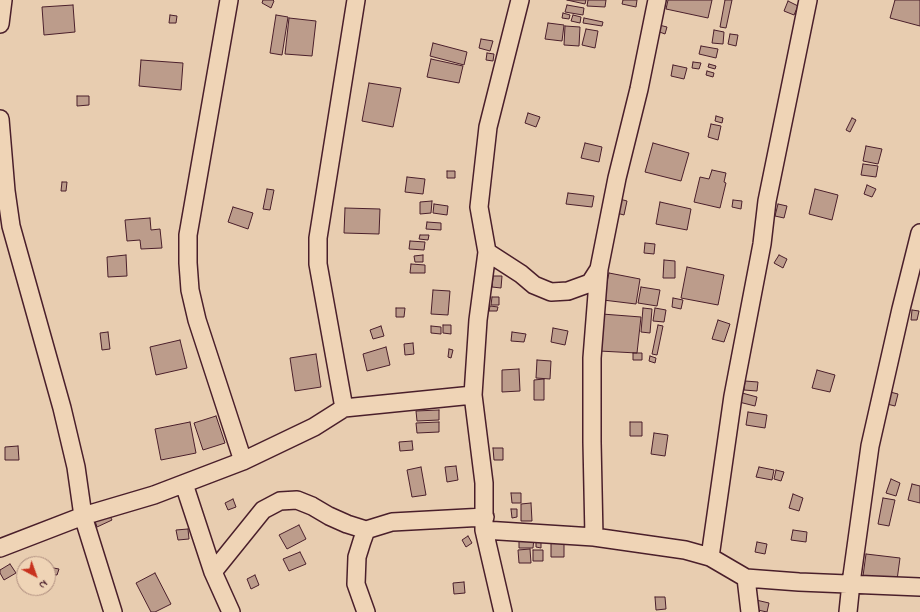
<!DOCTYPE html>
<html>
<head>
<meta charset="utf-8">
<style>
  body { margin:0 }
  #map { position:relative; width:920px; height:612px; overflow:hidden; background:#e8cdb0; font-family:"Indie Flower",sans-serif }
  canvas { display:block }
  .north { position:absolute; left:16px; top:556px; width:40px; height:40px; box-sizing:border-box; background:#efd4b6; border:1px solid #ad8c7e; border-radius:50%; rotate:139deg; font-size:11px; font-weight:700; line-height:16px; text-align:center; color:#4a1f2b }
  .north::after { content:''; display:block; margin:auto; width:14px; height:18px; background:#c8321e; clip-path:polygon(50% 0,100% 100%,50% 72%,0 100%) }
</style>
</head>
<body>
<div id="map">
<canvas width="920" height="612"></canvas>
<div class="north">N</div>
</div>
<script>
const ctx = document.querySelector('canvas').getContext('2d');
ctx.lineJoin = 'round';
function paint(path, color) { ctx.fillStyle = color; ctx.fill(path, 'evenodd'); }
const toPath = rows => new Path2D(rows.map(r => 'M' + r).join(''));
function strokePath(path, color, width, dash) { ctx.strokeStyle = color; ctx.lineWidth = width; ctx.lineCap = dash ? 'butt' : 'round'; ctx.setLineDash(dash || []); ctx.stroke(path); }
const building = toPath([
  [263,0,273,0,274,1,271,8,262,3,263,0],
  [567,0,586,0,585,4,567,0],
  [588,0,606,0,605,7,587,6,588,0],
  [623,0,637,0,636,7,622,4,623,0],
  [668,0,712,0,708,18,666,9,668,0],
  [725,0,732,0,726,28,720,27,725,0],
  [895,0,920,0,920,26,890,18,895,0],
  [788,1,798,6,794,15,784,11,788,1],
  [73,5,75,32,44,35,42,7,73,5],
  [567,5,584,8,583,15,565,12,567,5],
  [563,13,570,15,569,19,562,18,563,13],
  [170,15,177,16,176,23,169,23,170,15],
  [276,15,288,17,282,55,270,53,276,15],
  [573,15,581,17,580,23,571,21,573,15],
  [289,18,316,21,312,56,285,54,289,18],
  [584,18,603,22,602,26,583,23,584,18],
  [548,23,564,25,562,41,545,39,548,23],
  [659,25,667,27,665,34,657,31,659,25],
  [565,26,580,27,579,46,564,45,565,26],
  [586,29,598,31,595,48,582,45,586,29],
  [714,30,724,32,723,44,712,43,714,30],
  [730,34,738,35,736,46,728,44,730,34],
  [481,39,493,41,490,51,479,48,481,39],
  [433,43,467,52,464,65,430,56,433,43],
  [701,46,718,49,716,58,699,54,701,46],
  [487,53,494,54,493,61,486,60,487,53],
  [431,59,463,66,459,83,427,77,431,59],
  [141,60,183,63,181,90,139,86,141,60],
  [693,62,701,63,699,69,692,68,693,62],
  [709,64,716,66,715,69,708,67,709,64],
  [673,65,687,68,684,79,671,76,673,65],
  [707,71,714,73,713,77,706,75,707,71],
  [369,83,401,88,393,127,362,121,369,83],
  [77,96,89,96,89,105,77,106,77,96],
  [528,113,540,117,536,127,525,123,528,113],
  [716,116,723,118,722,123,715,121,716,116],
  [852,118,856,120,850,132,846,130,852,118],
  [711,124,721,126,718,140,708,137,711,124],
  [585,143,602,147,599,162,581,158,585,143],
  [653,143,689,153,681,181,645,172,653,143],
  [866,146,882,149,878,164,863,161,866,146],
  [863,164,878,166,876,177,861,175,863,164],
  [712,170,726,173,724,182,726,183,720,208,694,202,700,177,709,179,712,170],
  [447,171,455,171,455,178,447,178,447,171],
  [407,177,425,179,423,194,405,192,407,177],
  [62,182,67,182,66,191,61,191,62,182],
  [867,185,876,189,872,197,864,194,867,185],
  [267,189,274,190,270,210,263,209,267,189],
  [815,189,838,195,832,220,809,214,815,189],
  [568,193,594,196,592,207,566,204,568,193],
  [616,198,627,201,624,215,613,212,616,198],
  [733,200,742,201,741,209,732,207,733,200],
  [432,201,431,213,420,214,420,202,432,201],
  [660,202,691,209,687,230,656,224,660,202],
  [434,204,448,206,447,215,433,213,434,204],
  [778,204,787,206,784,218,775,216,778,204],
  [233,207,253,213,248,229,228,222,233,207],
  [345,208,380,209,379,234,344,233,345,208],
  [150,218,151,230,160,229,162,248,141,249,140,240,127,241,125,220,150,218],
  [427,222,441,223,441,230,426,229,427,222],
  [420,235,429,235,428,240,419,239,420,235],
  [410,241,425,242,424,250,409,249,410,241],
  [645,243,655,244,654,254,644,253,645,243],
  [126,255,127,276,108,277,107,257,126,255],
  [423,255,423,262,415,262,414,256,423,255],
  [779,255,787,259,783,268,774,263,779,255],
  [664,260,675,261,675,278,663,278,664,260],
  [411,264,425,265,425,273,410,273,411,264],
  [687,267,724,275,718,305,681,298,687,267],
  [609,273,640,279,636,304,603,300,609,273],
  [493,276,502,276,501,288,492,287,493,276],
  [641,287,660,290,657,306,638,303,641,287],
  [433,290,450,291,448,315,431,314,433,290],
  [492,297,499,297,499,305,491,305,492,297],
  [673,298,683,300,681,309,672,307,673,298],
  [490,306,498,307,497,311,489,311,490,306],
  [396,308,405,308,404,317,396,317,396,308],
  [643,308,652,309,650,333,641,332,643,308],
  [655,308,666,310,664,322,653,321,655,308],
  [912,310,919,311,917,320,911,320,912,310],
  [602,314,641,317,637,353,599,351,602,314],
  [718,320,730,324,724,342,712,339,718,320],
  [443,325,451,325,451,334,443,333,443,325],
  [658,325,663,326,657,355,652,354,658,325],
  [381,326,384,336,373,339,370,330,381,326],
  [431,326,441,327,441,334,431,333,431,326],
  [553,328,568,331,565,345,551,342,553,328],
  [108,332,110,349,102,350,100,333,108,332],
  [512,332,526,334,524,342,511,341,512,332],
  [180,340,187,368,156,375,150,347,180,340],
  [413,343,414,354,405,355,404,344,413,343],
  [386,347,390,365,367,371,363,354,386,347],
  [449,349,453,350,451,358,448,357,449,349],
  [633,353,642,353,642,360,633,360,633,353],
  [316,354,321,387,295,391,290,358,316,354],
  [650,356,656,358,655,363,649,361,650,356],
  [537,360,551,361,550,379,536,378,537,360],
  [519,369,520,391,502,392,502,370,519,369],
  [817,370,835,375,830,392,812,388,817,370],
  [544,379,544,400,534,400,534,380,544,379],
  [745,381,758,382,757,391,744,390,745,381],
  [890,392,898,394,895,406,887,404,890,392],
  [742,393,757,397,755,406,739,402,742,393],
  [439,410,439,420,417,421,416,411,439,410],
  [748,412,767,415,765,428,746,425,748,412],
  [216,416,225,443,203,450,194,423,216,416],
  [190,422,196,453,161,460,155,429,190,422],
  [439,422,439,432,417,433,416,423,439,422],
  [630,422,642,422,642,436,630,436,630,422],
  [654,433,668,435,665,456,651,454,654,433],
  [412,441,413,450,400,451,399,442,412,441],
  [18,446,19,460,5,460,5,447,18,446],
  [493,448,503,448,503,460,494,460,493,448],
  [456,466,458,480,447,482,445,467,456,466],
  [421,467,426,495,412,497,407,470,421,467],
  [759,467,774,470,772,480,756,477,759,467],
  [776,470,784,472,781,481,774,479,776,470],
  [891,479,900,483,896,496,886,493,891,479],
  [912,484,920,486,920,503,908,500,912,484],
  [511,493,521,493,521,503,512,503,511,493],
  [793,494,803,498,799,511,789,508,793,494],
  [883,498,895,500,889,526,878,524,883,498],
  [233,499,236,507,228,510,225,503,233,499],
  [531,503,532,521,521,521,521,504,531,503],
  [511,509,517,509,517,517,512,518,511,509],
  [108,512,112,520,97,527,94,518,108,512],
  [299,525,306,539,287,549,279,535,299,525],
  [188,529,189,539,178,540,176,530,188,529],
  [793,530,807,532,806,542,791,540,793,530],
  [468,536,472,543,466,547,462,540,468,536],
  [519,538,534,538,533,548,519,548,519,538],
  [536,538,541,538,541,548,536,547,536,538],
  [551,540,564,540,564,557,551,557,551,540],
  [757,542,767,544,765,554,755,552,757,542],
  [530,549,531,563,519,563,518,550,530,549],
  [533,550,543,550,543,561,533,561,533,550],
  [300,552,306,564,289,571,283,559,300,552],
  [866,554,900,558,897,580,863,576,866,554],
  [10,564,16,573,4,580,0,573,0,570,10,564],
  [48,567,59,569,57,575,48,574,48,567],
  [155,573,171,604,155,612,151,612,136,583,155,573],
  [255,575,259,585,251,589,247,579,255,575],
  [464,582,465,593,454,594,453,583,464,582],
  [655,597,665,597,666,609,656,610,655,597],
  [756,600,769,603,767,612,753,609,756,600]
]);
const minor = toPath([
  [229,0,188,235,188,263,190,290,197,320,243,461],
  [0,24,3,0],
  [0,119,6,191,11,226,62,408,76,467,83,516,113,612],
  [487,252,521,274,534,285,551,292,568,291,590,283,599,269],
  [344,408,318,264,318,238,356,0],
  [184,484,213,572,231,612],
  [484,530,594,537,685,550,710,557,746,578,799,582,920,587],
  [594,537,592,442,592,358,599,269,617,178,639,89,657,0],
  [0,548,83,516,154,495,243,461,314,427,344,408,473,395],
  [710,557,733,396,762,244,767,201,808,0],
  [213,572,263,510,280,501,297,500,312,506,329,516,347,524,366,530,392,522,485,517],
  [746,578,750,612],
  [366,612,356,584,357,557,362,541,366,530],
  [503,612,484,530,484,483,473,395,478,320,487,252,479,207,488,127,520,0],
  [848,612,851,583,870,446,901,309,920,233]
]);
paint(building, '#bc9c8b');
strokePath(building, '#4a1f2b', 1);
strokePath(minor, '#4a1f2b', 20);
strokePath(minor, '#efd4b6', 17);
</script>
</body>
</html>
